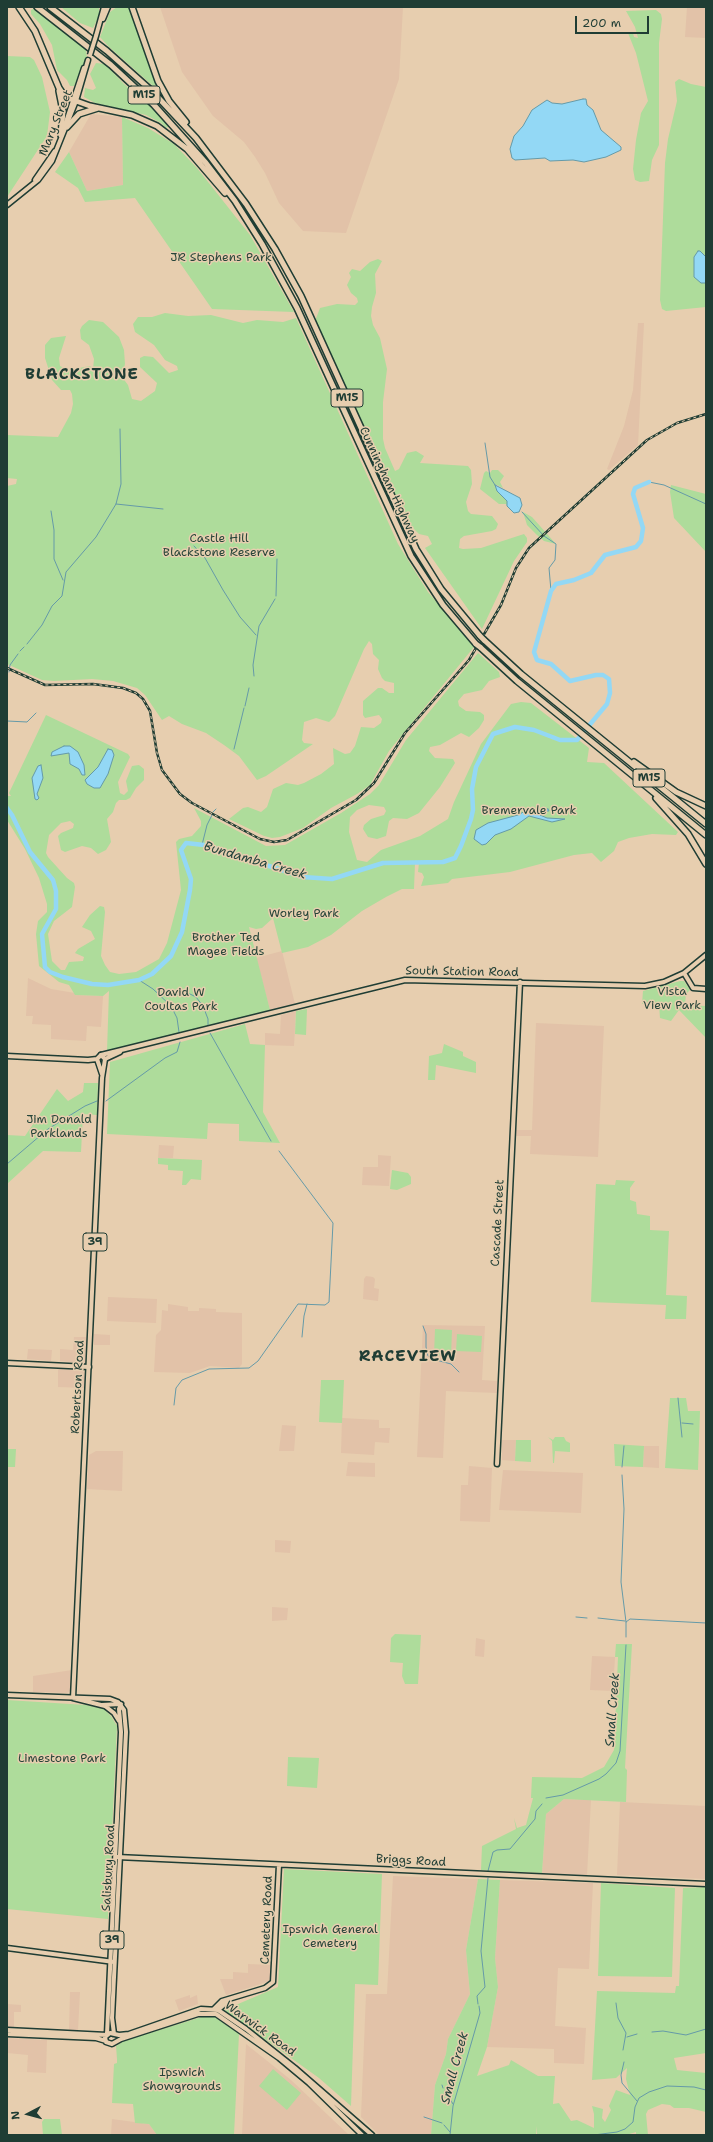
<!DOCTYPE html>
<html>
<head>
<meta charset="utf-8">
<style>
  body { margin:0 }
  #map { position:relative; width:713px; height:2142px; overflow:hidden; background:#e7ceaf; font-family:"Shantell Sans",sans-serif }
  canvas { display:block }
  .frame { position:absolute; inset:0; border:8px solid #1f3d34; pointer-events:none }
  .north { position:absolute; left:8px; top:2094px; width:40px; height:40px; -webkit-text-stroke:3px #e7ceaf; paint-order:stroke; rotate:264deg; font-size:11px; font-weight:700; line-height:16px; text-align:center; color:#1f3d34 }
  .north::after { content:''; display:block; margin:auto; width:14px; height:18px; background:#1f3d34; clip-path:polygon(50% 0,100% 100%,50% 72%,0 100%) }
  .scale { position:absolute; left:575px; top:16px; width:74px; height:18px; box-sizing:border-box; border:2px solid #1f3d34; border-top:0; padding-left:5px; font-size:12px; line-height:14px; white-space:nowrap; color:#1f3d34; -webkit-text-stroke:3px #e7ceaf; paint-order:stroke }
</style>
</head>
<body>
<div id="map">
<canvas width="713" height="2142"></canvas>
<div class="frame"></div>
<div class="north">N</div>
<div class="scale">200 m</div>
</div>
<script>
const ctx = document.querySelector('canvas').getContext('2d');
ctx.lineJoin = 'round';
function paint(path, color) { ctx.fillStyle = color; ctx.fill(path, 'evenodd'); }
const toPath = rows => new Path2D(rows.map(r => 'M' + r).join(''));
function strokePath(path, color, width, dash) { ctx.strokeStyle = color; ctx.lineWidth = width; ctx.lineCap = dash ? 'butt' : 'round'; ctx.setLineDash(dash || []); ctx.stroke(path); }
function drawText(font, color, halo, rows, align = 'center') {
  ctx.font = font + ' "Shantell Sans",sans-serif'; ctx.lineWidth = 3; ctx.setLineDash([]); ctx.textBaseline = 'middle'; ctx.strokeStyle = halo; ctx.fillStyle = color; for (const [text, x, y, turn = 0] of rows) {
    ctx.save(); ctx.translate(x, y); ctx.rotate((+turn || 0) * Math.PI / 180); ctx.textAlign = isNaN(turn) ? turn : align; if (halo) ctx.strokeText(text, 0, 0); ctx.fillText(text, 0, 0); ctx.restore();
  }
}
const built = toPath([
  [160,7,403,7,399,79,346,233,303,231,279,203,265,173,255,157,244,142,213,116,182,72],
  [687,7,706,8,706,38,685,37],
  [91,114,122,117,123,185,87,191,69,152],
  [638,323,644,323,638,445,609,470,607,469,624,426,633,390],
  [282,951,295,1004,270,1010,256,958],
  [28,978,51,989,75,993,75,995,103,996,101,1027,87,1026,86,1041,51,1039,51,1025,32,1024,33,1016,26,1016],
  [296,1011,294,1046,265,1045,265,1033,280,1034,281,1015],
  [536,1023,604,1026,598,1157,530,1154,531,1136,516,1136,516,1130,532,1130],
  [159,1145,174,1146,173,1158,158,1158],
  [378,1155,391,1156,389,1186,362,1185,363,1167,378,1167],
  [366,1276,373,1277,375,1279,374,1288,379,1289,378,1301,363,1299,364,1279],
  [108,1297,157,1299,156,1323,107,1321],
  [168,1304,188,1307,188,1311,199,1311,199,1308,216,1309,216,1312,242,1313,242,1364,239,1368,210,1366,190,1373,154,1372,156,1335,161,1330,162,1310,168,1311],
  [423,1325,485,1326,482,1380,497,1381,497,1393,446,1391,443,1458,417,1457],
  [94,1334,110,1335,110,1345,94,1345],
  [74,1337,86,1337,85,1363,60,1361,60,1349,73,1350],
  [28,1349,52,1350,51,1361,27,1359],
  [58,1369,82,1371,85,1373,84,1388,58,1387],
  [342,1418,379,1420,379,1428,390,1428,389,1443,375,1442,374,1455,341,1453],
  [282,1425,296,1426,294,1451,279,1451],
  [502,1440,516,1440,515,1461,502,1460],
  [644,1446,659,1446,659,1468,643,1467],
  [96,1451,123,1451,122,1491,87,1489,89,1455],
  [348,1462,375,1463,375,1477,346,1476],
  [469,1466,492,1468,490,1522,460,1521,461,1485,468,1485],
  [503,1470,583,1473,581,1513,499,1510],
  [275,1540,291,1541,290,1553,275,1552],
  [272,1607,288,1608,287,1620,272,1621],
  [476,1638,485,1640,484,1657,475,1656],
  [592,1656,615,1657,613,1691,590,1690],
  [72,1670,70,1691,67,1693,33,1692,33,1676],
  [564,1799,591,1800,587,1875,542,1873,546,1814],
  [620,1802,706,1806,706,1879,617,1875],
  [393,1876,478,1879,466,1950,470,1994,448,2039,446,2054,435,2085,431,2135,379,2135,361,2117,366,1994,387,1994],
  [500,1880,593,1883,589,1969,558,1968,555,2026,586,2028,584,2064,554,2063,554,2049,487,2047,498,1987,495,1958],
  [248,1964,271,1965,270,1981,226,1995,220,1979,233,1979,233,1972,248,1973],
  [70,1992,80,1992,78,2030,69,2030],
  [190,1995,190,1998,197,1995,198,2004,179,2011,175,2000],
  [7,2004,21,2005,21,2012,14,2012,14,2027,7,2027],
  [7,2038,47,2040,46,2073,27,2072,28,2055,7,2053],
  [246,2044,291,2080,349,2135,242,2135],
  [112,2119,149,2124,157,2135,111,2135]
]);
const green = toPath([
  [61,7,99,7,99,16,93,28,80,23],
  [117,7,129,7,132,12,148,64,156,85,153,86,109,47,100,37,110,12],
  [33,9,76,39,86,50,87,58,74,86,70,86,67,80,57,70,52,45,40,24,31,14,31,10],
  [656,10,661,14,662,19,659,43,659,145,652,160,649,181,640,182,635,180,633,169,636,140,641,113,648,101,636,53,628,33,633,33,634,37,638,38,635,27,626,11],
  [7,56,30,57,34,60,42,77,50,112,47,136,7,197],
  [96,63,105,64,124,84,159,114,167,122,168,127,166,128,161,123,146,115,95,103,84,97,85,88,93,90,96,88,90,74],
  [679,79,691,84,706,87,706,307,666,311,662,309,660,300,665,163,668,139,677,101,675,82],
  [122,117,148,128,174,144,197,168,250,235,294,312,212,309,135,198,85,202,78,188,55,172,69,152,87,191,123,185],
  [378,259,382,261,375,274,376,293,372,307,371,316,373,325,380,338,387,369,383,402,383,439,385,448,395,471,399,469,407,453,416,451,424,456,420,463,468,466,471,470,472,484,466,502,468,511,471,514,492,516,498,524,496,529,492,531,464,536,460,539,459,548,463,549,481,548,524,534,527,538,527,542,514,561,482,629,425,548,432,544,428,536,419,534,408,523,315,321,320,308,337,304,355,305,358,302,357,298,351,293,347,285,351,277,349,273,352,269,360,271,370,262],
  [165,313,188,316,211,315,243,323,257,320,283,322,296,318,398,544,428,592,474,647,389,751,370,785,357,794,331,808,303,828,280,837,272,838,264,836,229,819,243,808,248,807,261,812,267,807,273,789,286,783,298,785,304,783,321,774,334,764,333,748,345,754,350,753,355,746,361,727,374,728,381,723,382,719,379,715,365,718,363,715,363,701,378,688,382,688,389,693,394,693,394,683,385,681,382,678,378,669,379,660,373,654,372,644,369,641,364,649,335,716,329,722,316,718,304,722,302,740,304,743,313,744,266,776,257,780,239,756,224,745,206,733,182,724,169,716,162,720,145,695,137,688,113,681,92,679,54,681,42,680,7,664,7,486,16,484,17,479,7,478,7,435,58,437,71,413,73,404,72,394,70,390,61,390,52,380,45,358,45,345,51,338,66,336,59,358,60,366,68,370,90,366,93,369,94,359,89,345,81,339,80,330,82,326,89,320,103,322,119,337,124,350,125,364,122,377,128,385,132,399,141,401,155,391,157,383,140,367,140,358,144,356,153,357,169,373,178,370,177,366,165,360,154,345,135,332,133,324,138,317,152,317],
  [492,470,498,470,504,476,500,482,503,488,497,485,495,486,508,501,507,506,506,504,499,504,480,489,484,473,486,471,490,473],
  [671,485,706,494,706,552,674,518,670,492],
  [523,512,532,517,556,544,544,541,537,535,527,525],
  [478,653,499,672,500,677,489,681,482,690,464,694,458,701,459,706,466,711,480,712,484,715,484,720,479,728,469,737,461,733,440,745,430,747,429,751,435,758,453,759,455,763,440,787,419,813,407,819,393,818,389,821,386,836,377,839,368,837,363,829,364,825,371,819,384,815,386,811,384,807,369,805,357,810,350,817,349,832,357,860,367,862,381,850,420,836,448,819,454,802,481,744,511,704,521,702,531,703,589,748,587,762,604,763,678,832,676,835,652,834,629,838,618,842,614,851,601,862,592,853,574,855,510,872,452,879,448,883,421,886,424,877,422,873,418,872,419,863,415,863,414,889,402,889,386,897,362,911,331,935,308,947,282,953,273,918,262,928,256,929,249,927,270,1010,107,1051,109,991,103,996,75,995,69,985,59,982,39,966,36,934,38,921,47,912,47,904,39,878,25,849,7,820,7,796,11,796,9,793,46,715,128,754,130,757,118,782,120,793,124,795,128,791,126,781,132,766,139,765,144,769,144,780,136,788,130,798,126,800,119,800,116,803,113,812,107,819,111,842,106,850,98,854,91,848,82,846,65,852,61,850,58,836,61,833,73,828,74,824,70,821,61,823,49,835,46,853,48,857,67,878,74,883,75,887,72,907,54,921,48,934,52,961,61,970,65,970,69,962,83,961,84,957,75,953,78,949,95,939,91,931,82,927,90,915,100,906,104,907,105,912,101,956,105,965,110,972,119,974,136,972,159,959,167,943,181,890,176,842,179,839,192,836,201,826,201,821,194,808,266,846,285,845,341,813,370,794,379,785,406,740],
  [680,981,684,981,690,990,686,994,685,1005,706,1006,706,1038,679,1010,671,1021,660,1018,659,1005,642,1004,643,991],
  [307,1009,306,1035,295,1034,296,1011],
  [245,1024,250,1044,265,1045,263,1112,280,1143,239,1141,239,1124,208,1123,207,1139,107,1134,110,1062],
  [444,1044,463,1052,463,1056,476,1062,476,1073,436,1065,435,1080,428,1080,429,1056,442,1053],
  [84,1083,98,1083,97,1115,83,1114,81,1152,43,1151,7,1184,7,1135,25,1136,57,1089,68,1101,83,1092],
  [158,1158,202,1160,201,1180,191,1179,186,1185,182,1185,183,1171,168,1170,168,1165,158,1164],
  [392,1170,408,1173,411,1177,411,1184,397,1190,390,1189],
  [616,1180,635,1181,630,1188,630,1200,636,1202,637,1214,650,1216,650,1230,669,1231,666,1295,687,1296,686,1319,665,1319,666,1305,591,1302,596,1184,615,1185],
  [435,1329,452,1330,451,1356,434,1355],
  [457,1334,482,1336,481,1352,456,1351],
  [321,1380,344,1380,342,1423,319,1422],
  [670,1398,686,1398,688,1411,700,1411,698,1470,665,1468],
  [548,1437,553,1440,555,1437,564,1437,566,1441,570,1443,570,1452,555,1451,554,1463,553,1463,552,1441],
  [516,1440,531,1440,531,1462,515,1461],
  [614,1444,644,1446,643,1467,615,1466],
  [7,1449,16,1449,15,1467,7,1467],
  [395,1634,421,1635,418,1684,405,1684,402,1676,403,1663,390,1662,391,1638],
  [616,1644,632,1644,625,1768,627,1770,626,1802,564,1799,546,1814,542,1873,481,1870,482,1846,516,1829,514,1818,517,1828,526,1825,533,1798,531,1798,532,1777,582,1778,604,1767,614,1750,618,1657,615,1657],
  [7,1700,86,1705,104,1709,111,1716,117,1726,108,1919,7,1909],
  [288,1757,319,1758,317,1788,287,1786],
  [284,1869,382,1874,378,1985,355,1984,351,2106,319,2078,224,2010,278,1987],
  [478,1879,500,1880,495,1958,498,1987,487,2047,477,2076,509,2065,511,2060,538,2076,555,2076,553,2104,559,2103,571,2121,577,2120,594,2128,594,2114,592,2106,603,2109,602,2118,605,2122,611,2110,609,2106,616,2090,630,2095,626,2079,627,2068,616,2078,592,2080,597,1991,675,1993,676,1986,679,1986,683,1888,706,1887,706,2053,674,2058,677,2070,706,2073,706,2112,689,2108,674,2108,670,2105,662,2104,648,2110,646,2114,648,2135,636,2135,636,2132,626,2135,537,2135,536,2126,536,2135,431,2135,435,2085,446,2054,448,2039,470,1994,466,1950],
  [601,1883,675,1888,672,1977,598,1976],
  [208,2015,215,2017,239,2034,234,2135,157,2135,149,2124,135,2123,133,2104,112,2103,114,2064,117,2063,117,2059,116,2046,124,2041],
  [273,2069,301,2093,287,2110,259,2086],
  [44,2119,60,2119,62,2135,43,2135,42,2122]
]);
const water = toPath([
  [583,99,586,99,587,105,593,110,601,130,621,147,621,150,606,157,584,162,573,160,550,161,545,158,515,160,512,158,510,149,514,136,523,126,532,110,547,100,552,103,562,104,583,99],
  [698,251,700,251,706,257,706,283,701,283,694,277,694,257,698,251],
  [495,485,520,498,522,505,519,512,514,513,507,506,507,501,497,491,495,485],
  [64,746,70,746,78,752,84,765,85,775,82,775,79,769,70,764,69,753,51,756,52,752,64,746],
  [108,749,112,750,114,755,108,774,100,788,94,788,87,784,85,780,98,767,108,749],
  [41,765,43,778,37,794,39,798,37,800,35,799,32,778,38,766,41,765],
  [548,809,549,811,542,811,540,815,547,818,565,819,552,822,529,816,511,829,495,835,486,844,482,845,474,839,476,830,488,823,518,815,527,810,548,809]
]);
const stream = toPath([
  [485,443,490,477,495,485],
  [649,482,664,485,706,504],
  [116,504,163,509],
  [51,511,54,530,54,559,63,580],
  [522,512,544,536,556,544,555,560,549,568,551,591],
  [194,546,205,558,223,590,240,617,256,635],
  [276,596,277,559],
  [27,644,42,625,52,606,62,596,66,572,96,537,116,504,121,484,120,429],
  [20,651,24,647],
  [9,672,10,665,18,654],
  [254,676,253,665,259,626,275,599],
  [245,706,249,688],
  [7,721,27,722,36,713],
  [234,749,244,708],
  [213,812,216,809],
  [202,845,207,825,212,815],
  [139,980,153,989,171,1006,177,1018,179,1032],
  [672,992,675,989],
  [162,995,190,994,196,997,203,1006,208,1019,208,1026],
  [210,1033,271,1141],
  [106,1101,165,1058,177,1052,180,1042],
  [7,1164,48,1129,85,1106,97,1101],
  [423,1326,426,1334,426,1347,428,1356,436,1360,451,1364,459,1372],
  [302,1337,304,1316,307,1304],
  [678,1398,682,1437],
  [174,1405,176,1388,182,1380,209,1369,249,1368,258,1361,298,1304,325,1305,329,1302,333,1223,279,1151],
  [682,1423,693,1424],
  [622,1467,624,1446],
  [622,1475,624,1509,621,1582,626,1622],
  [576,1617,587,1618],
  [598,1618,625,1621],
  [626,1637,626,1622,630,1619,706,1623],
  [546,1798,563,1795,599,1779,606,1774,616,1763,620,1751,626,1645],
  [488,1871,493,1852,497,1850,510,1849,535,1819,536,1811,542,1804],
  [616,2003,618,2018,626,2033,623,2050],
  [478,2004,477,1996,485,1987,481,1951,488,1878],
  [652,2032,663,2031,686,2035,706,2029],
  [627,2037,637,2034],
  [624,2062,621,2075,622,2083,637,2101],
  [442,2085,443,2088],
  [445,2091,453,2104],
  [424,2117,442,2123],
  [444,2125,450,2132],
  [450,2135,453,2106,480,2013,479,2006],
  [594,2135,617,2132,625,2129,633,2122,635,2107,639,2098,649,2092,667,2086,694,2087,706,2090]
]);
const river = toPath([
  [7,808,12,815,30,852,53,880,56,891,56,909,42,934,45,967,50,972,63,977,92,984,108,985,139,980,152,974,171,956,182,932,190,890,191,879,181,850,186,843,204,845,303,877,332,879,383,863,443,862,455,858,461,846,471,819,473,810,472,789,476,767,493,734,515,727,534,730,560,740,577,740,607,704,610,693,609,679,603,675,596,675,570,681,551,664,537,660,534,652,551,591,556,584,574,580,591,573,605,555,636,547,641,541,643,528,633,494,635,488,649,482]
]);
const secondary = toPath([
  [684,973,693,988,706,989],
  [101,1055,405,980,645,986,664,982,684,973,706,955],
  [105,1059,120,1052],
  [7,1363,89,1367],
  [497,1464,520,982],
  [117,1857,706,1884],
  [7,1948,114,1962],
  [214,2009,222,2001,265,1988,273,1982,279,1865],
  [218,2010,227,2002]
]);
const primary = toPath([
  [103,19,108,7],
  [96,36,104,7],
  [65,125,84,68],
  [35,180,55,151],
  [7,205,38,180,52,161,76,101,88,60],
  [7,1056,88,1060,97,1059,101,1055,105,1059,102,1078,73,1698],
  [97,1059,102,1074],
  [7,1695,110,1699,118,1702,124,1710,126,1732,112,2018,114,2034],
  [73,1698,105,1706,114,1713,119,1721],
  [102,1705,120,1704],
  [7,2030,107,2035],
  [7,2034,96,2038,106,2041],
  [107,2034,121,1732,119,1709,121,1704],
  [362,2135,309,2083,279,2058,216,2014,198,2014,121,2039,112,2044,106,2042,105,2037,110,2033,119,2035,129,2034,201,2009,218,2010,246,2029,295,2068,372,2135]
]);
const motorway = toPath([
  [19,7,35,31,59,88,65,97,90,106,132,115,157,126,187,149,225,193],
  [37,7,111,65,154,105,206,163,235,201,262,244,297,308,411,556,443,605,476,644],
  [50,7,107,51,153,92,196,138,246,204,275,249,301,296,416,549,441,589,480,636],
  [132,7,158,81,169,101,186,122],
  [59,91,63,111,61,135],
  [67,127,79,114,98,108],
  [484,640,521,674,706,824],
  [480,647,517,681,706,835],
  [634,762,676,792,706,806],
  [656,798,688,834,706,864]
]);
const rail = toPath([
  [7,668,45,685,93,684,123,688,136,693,143,699,150,711,157,753,162,770,180,794,192,803,260,839,274,842,287,840,356,800,374,783,405,733,469,660,501,605,516,568,529,548,647,440,677,423,706,414]
]);
const primaryBridge = toPath([
  [90,55,96,36]
]);
const motorwayBridge = toPath([
  [480,636,484,640],
  [476,644,480,647]
]);
const shields = [
  [144,95,32],
  [347,398,32],
  [649,778,32],
  [95,1242,24],
  [112,1940,24]
];
const shieldNames = [
  ["M15",144,95],
  ["M15",347,398],
  ["M15",649,778],
  ["39",95,1242],
  ["39",112,1940]
];
const streetNames = [
  ["Mary Street",56,123,-68],
  ["Cunningham Highway",389,485,65],
  ["South Station Road",462,972,1],
  ["Cascade Street",498,1223,-87],
  ["Robertson Road",78,1387,-87],
  ["Briggs Road",411,1861,3],
  ["Salisbury Road",109,1868,-87],
  ["Cemetery Road",267,1920,-88],
  ["Warwick Road",260,2029,36]
];
const parkNames = [
  ["JR Stephens Park",221,258],
  ["Castle Hill",219,539],
  ["Blackstone Reserve",219,553],
  ["Bremervale Park",529,811],
  ["Worley Park",304,914],
  ["Brother Ted",226,938],
  ["Magee Fields",226,952],
  ["Vista",672,992],
  ["View Park",672,1006],
  ["David W",181,993],
  ["Coultas Park",181,1007],
  ["Jim Donald",59,1120],
  ["Parklands",59,1134],
  ["Limestone Park",62,1759],
  ["Ipswich General",330,1930],
  ["Cemetery",330,1944],
  ["Ipswich",182,2073],
  ["Showgrounds",182,2087]
];
const waterNames = [
  ["Bundamba Creek",255,861,16],
  ["Small Creek",613,1710,-86],
  ["Small Creek",455,2068,-75]
];
const districtNames = [
  ["BLACKSTONE",82,375],
  ["RACEVIEW",408,1357]
];
paint(built, '#e2c2a8');
paint(green, '#aedc9b');
paint(water, '#93d8f5');
strokePath(water, '#659aa8', 1);
strokePath(stream, '#659aa8', 1);
strokePath(river, '#93d8f5', 4.5);
strokePath(secondary, '#1f3d34', 7);
strokePath(primary, '#1f3d34', 7);
strokePath(motorway, '#1f3d34', 8);
strokePath(secondary, '#e7ceaf', 4);
strokePath(primary, '#e7ceaf', 4);
strokePath(motorway, '#e7ceaf', 5);
strokePath(rail, '#1f3d34', 2.5);
strokePath(rail, '#e7ceaf', 1, [3]);
strokePath(primaryBridge, '#1f3d34', 7, []);
strokePath(motorwayBridge, '#1f3d34', 8, []);
strokePath(primaryBridge, '#e7ceaf', 4);
strokePath(motorwayBridge, '#e7ceaf', 5);
for (const [x, y, w] of shields) { const box = new Path2D(); box.roundRect(x - w / 2, y - 9, w, 18, 3); ctx.fillStyle = '#e7ceaf'; ctx.fill(box); strokePath(box, '#1f3d34', 1); }
drawText('bold 11px', '#1f3d34', null, shieldNames);
drawText('12px', '#1f3d34', '#e7ceaf', streetNames);
drawText('12px', '#264539', '#e7ceaf', parkNames);
drawText('italic 13px', '#25453e', '#e7ceaf', waterNames);
ctx.letterSpacing = '1px';
drawText('bold 16px', '#1f3d34', '#e7ceaf', districtNames);
ctx.letterSpacing = '0px';
</script>
</body>
</html>
